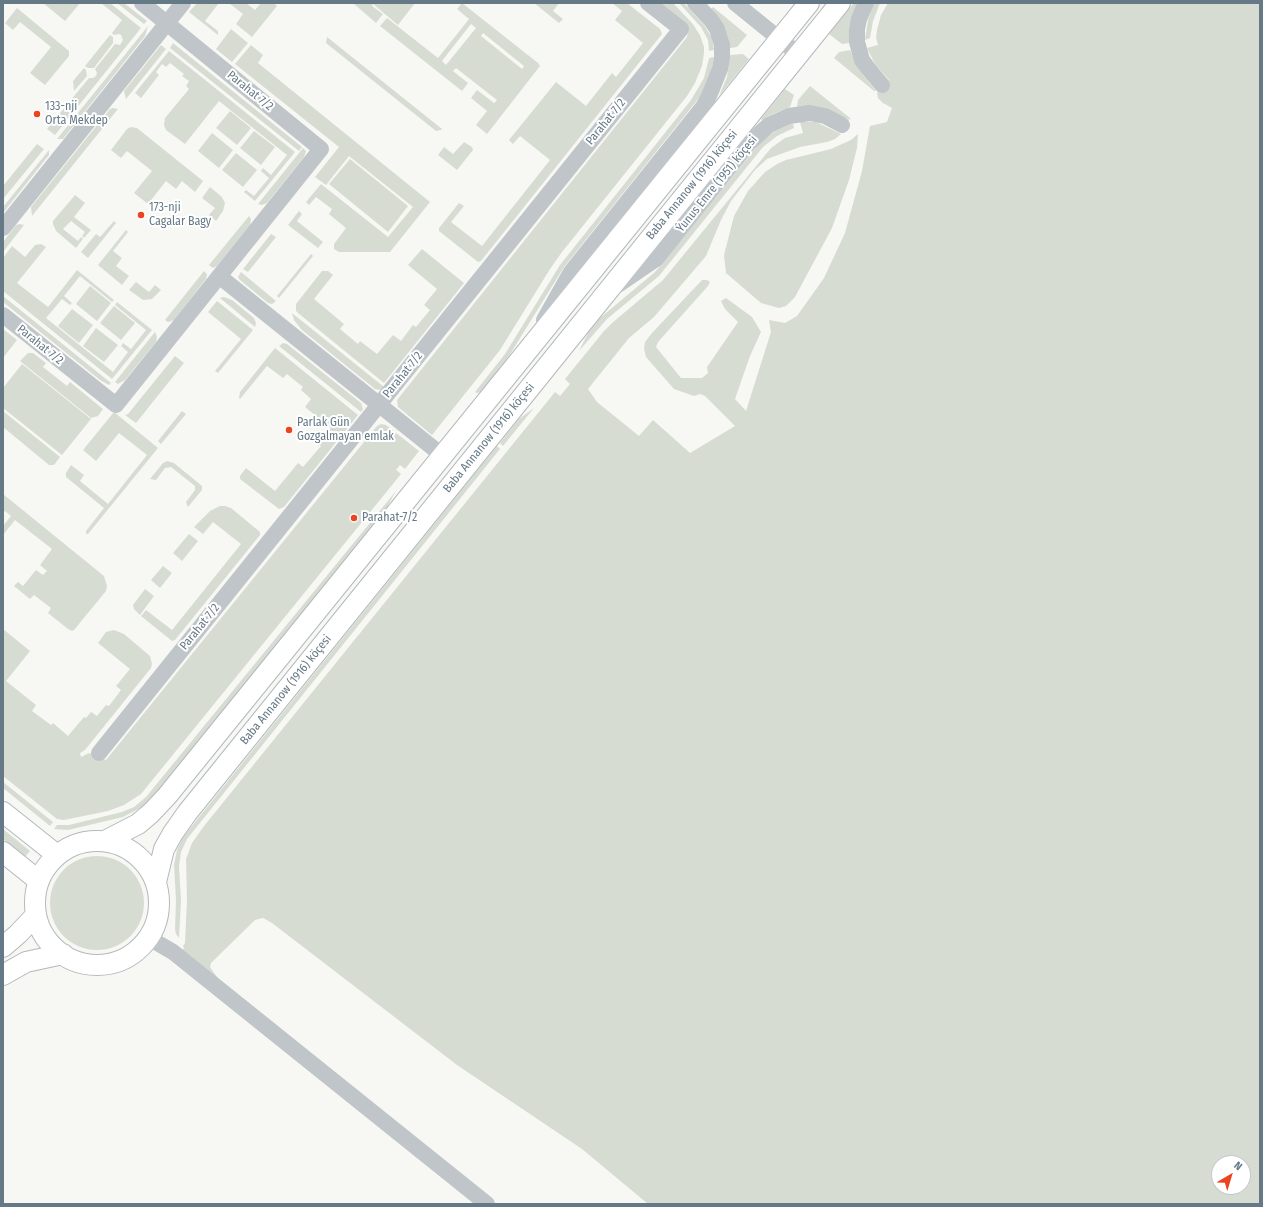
<!DOCTYPE html>
<html>
<head>
<meta charset="utf-8">
<style>
  body { margin:0 }
  #map { position:relative; width:1263px; height:1207px; overflow:hidden; background:#f7f7f4; font-family:"Fira Sans Condensed",sans-serif }
  canvas { display:block }
  .frame { position:absolute; inset:0; border:4px solid #657987; pointer-events:none }
  .north { position:absolute; left:1211px; top:1155px; width:40px; height:40px; box-sizing:border-box; background:#fff; border:1px solid #c1c9cf; border-radius:50%; rotate:38deg; font-size:11px; font-weight:700; line-height:16px; text-align:center; color:#657987 }
  .north::after { content:''; display:block; margin:auto; width:14px; height:18px; background:#ec441f; clip-path:polygon(50% 0,100% 100%,50% 72%,0 100%) }
</style>
</head>
<body>
<div id="map">
<canvas width="1263" height="1207"></canvas>
<div class="frame"></div>
<div class="north">N</div>
</div>
<script>
const ctx = document.querySelector('canvas').getContext('2d');
ctx.lineJoin = 'round';
function paint(path, color) { ctx.fillStyle = color; ctx.fill(path, 'evenodd'); }
const toPath = rows => new Path2D(rows.map(r => 'M' + r).join(''));
function strokePath(path, color, width, dash) { ctx.strokeStyle = color; ctx.lineWidth = width; ctx.lineCap = dash ? 'butt' : 'round'; ctx.setLineDash(dash || []); ctx.stroke(path); }
function drawText(font, color, halo, rows, align = 'center') {
  ctx.font = font + ' "Fira Sans Condensed",sans-serif'; ctx.lineWidth = 4; ctx.setLineDash([]); ctx.textBaseline = 'middle'; ctx.strokeStyle = halo; ctx.fillStyle = color; for (const [text, x, y, turn = 0] of rows) {
    ctx.save(); ctx.translate(x, y); ctx.rotate((+turn || 0) * Math.PI / 180); ctx.textAlign = isNaN(turn) ? turn : align; if (halo) ctx.strokeText(text, 0, 0); ctx.fillText(text, 0, 0); ctx.restore();
  }
}
const green = toPath([
  [43,3,80,3,65,21],
  [101,3,110,3,141,28,55,135,47,129,89,78,93,78,96,76,97,73,95,69,115,44,120,45,123,40,121,35,119,34,114,35,112,33,122,20],
  [117,3,124,3,147,21,144,24],
  [197,3,219,3,205,21,218,31,218,35,189,12],
  [229,3,246,3,255,10,261,3,274,3,277,6,252,37,236,24,243,14],
  [353,3,415,3,398,25,373,4,372,6,383,14,376,23],
  [462,3,538,63,540,66,487,134,476,125,487,111,471,98,477,90,494,103,497,100,456,68,453,71,468,83,462,91,380,26,387,18,438,58,469,19,457,9],
  [471,24,476,28,446,65,442,61],
  [483,33,524,66,522,69,481,36],
  [534,3,559,3,553,11,563,19,559,23],
  [612,3,627,3,660,29,662,34,481,261,478,262,439,231,439,228,459,203,464,206,451,222,482,246,550,160,520,136,513,144,509,140,556,82,586,106,612,73,616,77,643,43,615,20,622,11],
  [658,3,673,3,692,23,700,35,704,47,704,53,702,66,695,83,687,96,562,252,550,269,500,350,432,435,398,407,397,400,687,37,688,29],
  [679,3,684,3,704,25,712,38,714,50,709,51,708,40,701,27],
  [854,3,858,3,849,27,849,43,842,44,829,34],
  [874,3,880,3,873,21,870,38,865,40,868,20],
  [888,3,1260,3,1260,1204,648,1204,582,1149,457,1065,272,923,263,918,255,920,211,963,210,967,219,980,181,952,184,948,183,946,185,943,187,900,186,859,192,843,204,826,555,392,560,396,570,384,565,379,604,331,612,323,663,280,771,148,785,138,803,133,800,122,816,122,841,134,835,139,827,142,800,147,767,159,755,170,731,201,721,220,706,256,654,317,629,338,588,389,597,402,639,436,653,420,690,453,735,426,705,396,700,394,694,396,674,389,646,357,644,348,645,342,652,333,702,280,707,280,710,282,708,286,658,342,656,347,681,378,702,378,708,373,707,367,738,322,725,309,721,301,726,298,752,317,761,332,750,356,735,399,746,411,771,332,769,320,785,323,797,316,824,278,845,233,862,171,870,126,887,122,892,108,883,103,878,98,877,93,889,80,875,64,867,48,878,45,876,38,877,30,881,15],
  [1219,1163,1243,1163,1243,1187,1219,1187],
  [713,7,747,35,737,47,730,48,728,37,725,29,711,9],
  [17,8,69,51,69,56,45,85,30,73,51,47,20,22,13,30,5,23],
  [148,26,145,36,63,139,57,139],
  [231,29,248,43,232,62,216,49],
  [110,35,113,37,113,43,94,68,88,68,85,66],
  [327,37,442,129,441,130,436,131,326,43],
  [173,43,302,147,299,151,170,48],
  [161,45,166,49,126,99,124,91],
  [251,45,263,55,258,63,430,202,390,252,339,252,334,249,334,244,346,228,329,214,332,209,316,197,309,205,306,202,321,184,388,237,413,207,349,156,326,185,315,177,339,147,235,64],
  [850,50,860,71,876,91,874,91,834,58,839,52],
  [169,51,295,152,255,201,244,192,246,190,254,196,269,178,261,171,263,168,271,175,287,155,219,101,185,144,166,130,164,125,165,118,189,89,186,86,189,81,182,76,184,74,170,63,166,67,162,64,156,72,159,75,141,98,135,93],
  [743,54,749,59,719,96,727,77,730,55],
  [714,57,712,70,701,95,695,103,564,267,509,356,481,392,477,393,475,392,505,354,560,265,691,100,704,78,709,58],
  [84,68,86,70,87,76,74,91,73,81],
  [810,86,850,118,850,120,826,109,815,106,797,107,798,100],
  [785,89,794,95,790,107,773,114,762,120,761,119],
  [113,108,118,109,32,216,31,207,110,109],
  [230,111,251,128,237,145,216,128],
  [793,123,794,128,777,136,763,147,659,276,607,319,579,351,588,333,600,318,655,272,759,144,775,131],
  [131,127,137,128,203,181,195,192,182,181,176,189,166,181,148,204,134,193,152,171,127,151,121,158,111,150,127,129],
  [254,131,275,147,261,165,240,148],
  [212,133,233,150,219,168,198,151],
  [858,134,857,148,849,180,832,228,795,297,786,306,779,308,761,303,726,273,724,255,734,216,748,191,765,172,777,164,786,160,831,149,851,140],
  [464,142,472,147,473,150,457,170,438,155,444,147,453,154],
  [37,144,44,149,3,199,3,186],
  [303,148,306,151,304,157,267,203,262,205,258,204],
  [49,150,49,155,3,213,3,207],
  [236,153,257,170,243,187,222,170],
  [350,159,408,206,388,232,329,184],
  [210,187,222,197,225,203,223,211,216,221,209,215,215,208,202,198],
  [75,195,85,203,74,217,91,230,84,238,82,236,85,232,71,221,63,229,78,241,81,237,83,239,76,248,56,231,53,224,53,221],
  [299,211,302,214,297,221,323,242,318,248,288,225],
  [249,216,251,219,250,225,217,266,213,268,210,266,209,265],
  [114,221,116,223,88,258,81,252,96,234,100,237],
  [20,224,24,225,3,252,3,242,16,225],
  [126,230,128,232,113,251,122,258,116,266,129,276,122,285,98,265],
  [271,234,276,237,248,272,243,269],
  [41,244,46,247,17,283,48,307,77,270,114,300,112,302,80,276,64,296,72,303,70,305,62,299,46,318,113,372,128,352,121,346,123,343,131,349,146,330,115,305,117,302,152,330,112,379,3,291,3,258,12,246,25,257,35,245],
  [422,249,464,283,384,383,298,313,296,311,296,304,322,271,328,271,333,275,314,299,344,324,340,329,358,344,360,341,377,354,393,335,401,341,413,325,416,327,430,310,424,305,437,289,408,265],
  [311,254,313,256,279,298,277,296],
  [204,271,207,274,206,279,174,320,168,322,165,320],
  [241,272,276,301,272,304,268,303,240,280,238,277],
  [136,282,149,292,155,285,161,290,152,299,143,300,129,290],
  [90,286,111,303,97,321,76,304],
  [3,296,111,383,109,385,100,380,3,302],
  [224,297,232,300,254,318,256,323,255,327,220,298],
  [217,301,253,330,218,373,215,371,241,339,208,312],
  [114,306,135,323,121,340,100,323],
  [72,309,93,325,79,343,58,326],
  [292,313,384,387,380,390,375,389,302,330,294,320],
  [96,328,118,345,104,362,83,346],
  [3,329,17,340,3,358],
  [155,332,157,337,156,342,125,380,118,384,115,382],
  [283,343,287,344,361,403,363,409,361,412,279,346],
  [275,348,358,415,284,507,279,509,240,479,240,476,246,468,275,491,298,463,303,467,321,446,319,444,331,428,305,407,311,399,301,390,303,387,287,374,283,378,267,366,240,399,239,398,240,392],
  [28,353,33,353,46,363,43,367,67,386,70,382,103,409,98,416,91,418,20,361],
  [175,356,184,363,136,423,125,415,128,414],
  [22,364,91,419,62,455,3,408,3,388],
  [534,408,503,446,500,443,519,419],
  [3,411,60,457,54,465,49,465,3,427],
  [182,411,186,414,161,444,158,441],
  [114,412,158,448,88,534,86,534,86,531,104,508,66,477,66,473,71,465,84,475,80,481,108,504,147,455,119,433,96,461,83,450],
  [381,424,386,425,419,451,405,469,400,465,396,470,401,474,141,794,124,805,108,811,64,820,57,819,3,776,3,629,30,651,6,681,36,705,32,711,51,725,53,723,68,736,84,717,86,718,91,712,97,716,106,705,109,706,121,690,116,686,130,669,98,643,106,632,114,630,124,634,150,656,152,664,151,668,85,750,80,753,81,757,89,753,106,760,377,426],
  [497,446,500,449,187,839,181,852,179,866,181,901,179,938,176,934,175,929,176,900,174,865,177,850,183,837],
  [167,461,174,463,202,486,202,490,188,507,186,502,195,490,195,486,171,467,165,468,156,480,150,479,163,463],
  [396,491,383,514,158,791,144,806,123,817,68,830,54,829,57,825,69,825,122,812,134,807,146,797],
  [3,494,104,576,107,586,106,591,74,630,72,631,68,629,48,613,51,608,34,595,30,599,14,586,18,582,23,586,36,570,43,575,47,571,40,565,52,549,15,520,3,535,3,526,11,516,5,511,3,513],
  [220,506,225,506,231,508,260,532,260,535,175,640,172,641,141,616,146,610,172,630,241,544,213,522,203,534,194,527,210,511],
  [189,534,198,541,182,561,173,553],
  [163,566,172,573,160,588,151,580],
  [145,589,154,596,140,615,134,609,133,605],
  [3,782,53,822,50,826,3,788],
  [3,829,30,851,25,857,3,839],
  '50 903a47 47 0 1 1 94 0a47 47 0 1 1-94 0Z'
]);
const minor = toPath([
  [735,3,798,54],
  [866,3,859,19,857,29,857,42,862,60,867,67,882,85],
  [3,228,183,3],
  [219,276,443,456],
  [618,285,656,259,749,143,769,125,789,116,810,113,825,116,842,125],
  [3,315,116,405,321,149,142,3],
  [544,320,571,272,703,107,709,96,720,69,722,58,722,45,717,29,711,20,695,3],
  [99,753,681,29,648,3],
  [149,938,173,952,487,1204]
]);
const major = toPath([
  [3,812,57,855],
  '35 903a62 62 0 1 1 124 0a62 62 0 1 1-124 0Z',
  [105,841,138,824,151,813,167,796,809,3],
  [3,852,39,881],
  [156,882,164,849,173,833,187,813,840,3],
  [3,947,18,934,36,915],
  [3,975,26,962,63,954]
]);
const markers = [
  [37,114,4,"#ec441f"],
  [141,215,4,"#ec441f"],
  [289,430,4,"#ec441f"],
  [354,518,4,"#ec441f"]
];
const streetNames = [
  ["Parahat 7/2",250,91,39],
  ["Parahat 7/2",606,122,-51],
  ["Ýunus Emre (1951) köçesi",717,184,-51],
  ["Baba Annanow (1916) köçesi",692,185,-51],
  ["Parahat 7/2",40,345,39],
  ["Parahat 7/2",403,375,-51],
  ["Baba Annanow (1916) köçesi",489,438,-51],
  ["Parahat 7/2",200,627,-51],
  ["Baba Annanow (1916) köçesi",286,690,-51]
];
const poiNames = [
  ["133-nji",45,107],
  ["Orta Mekdep",45,121],
  ["173-nji",149,208],
  ["Cagalar Bagy",149,222],
  ["Parlak Gün",297,423],
  ["Gozgalmayan emlak",297,437],
  ["Parahat-7/2",362,518]
];
paint(green, '#d7dcd3');
strokePath(major, '#b3b9bd', 22);
strokePath(minor, '#c0c5c9', 16);
strokePath(major, '#fff', 20);
for (const [x, y, r, color] of markers) { const dot = new Path2D(); dot.arc(x, y, r, 0, 2 * Math.PI); ctx.fillStyle = color; ctx.fill(dot); strokePath(dot, '#fff', 1.5); }
drawText('12px', '#657987', '#fff', streetNames);
drawText('12px', '#657987', '#fff', poiNames, 'left');
</script>
</body>
</html>
